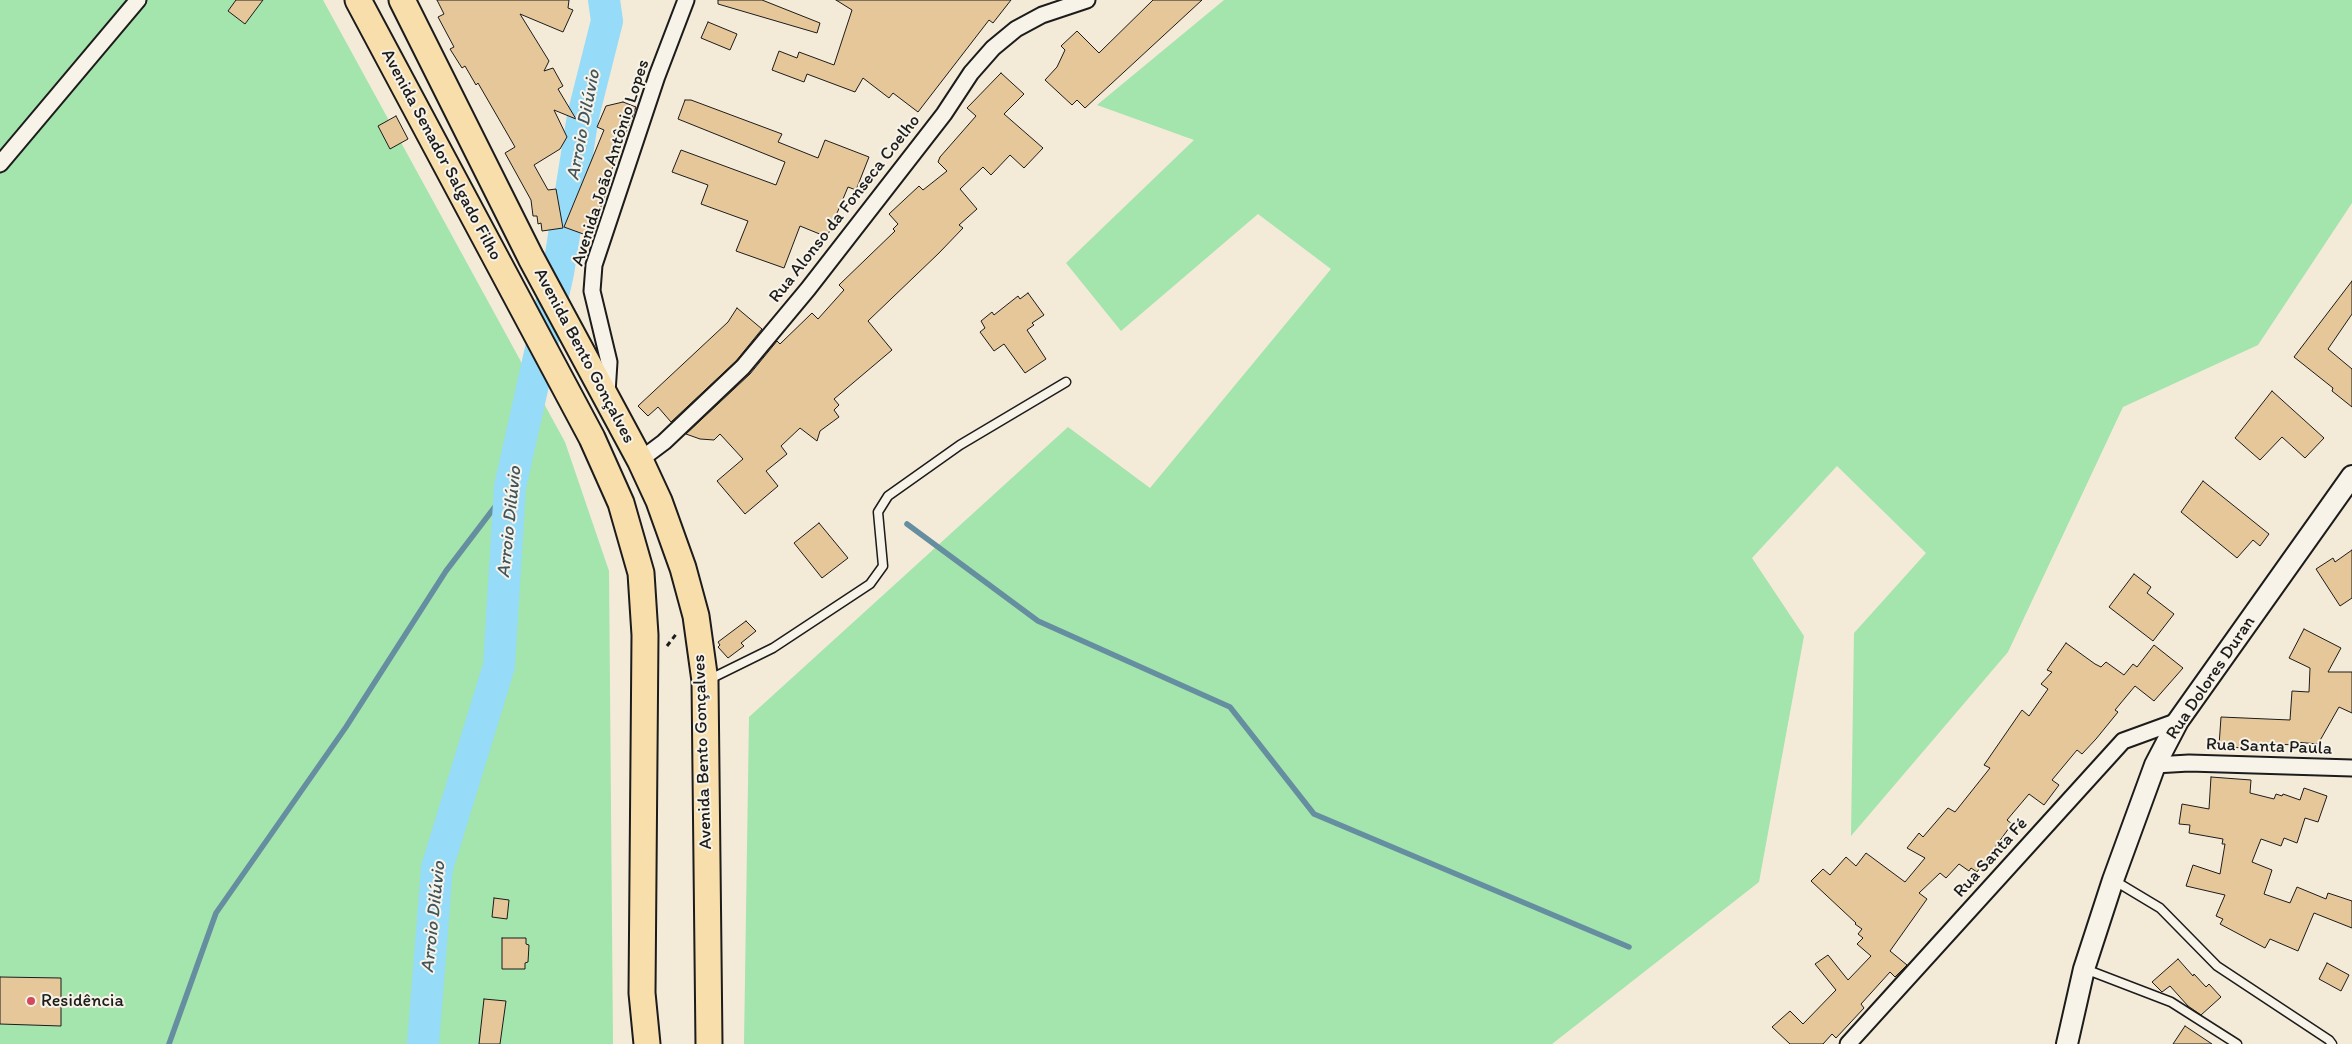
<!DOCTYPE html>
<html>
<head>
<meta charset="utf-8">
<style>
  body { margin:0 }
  canvas { display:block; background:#f4ead8 }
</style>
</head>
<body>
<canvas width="2352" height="1044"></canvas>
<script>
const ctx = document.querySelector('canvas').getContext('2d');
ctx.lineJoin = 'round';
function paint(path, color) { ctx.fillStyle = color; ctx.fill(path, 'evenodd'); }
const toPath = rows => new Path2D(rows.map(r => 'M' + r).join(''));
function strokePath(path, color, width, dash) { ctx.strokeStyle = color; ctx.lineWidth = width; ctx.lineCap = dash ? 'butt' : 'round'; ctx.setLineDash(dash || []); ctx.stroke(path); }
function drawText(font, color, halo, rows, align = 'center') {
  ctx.font = font + ' Itim,sans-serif'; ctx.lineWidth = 4; ctx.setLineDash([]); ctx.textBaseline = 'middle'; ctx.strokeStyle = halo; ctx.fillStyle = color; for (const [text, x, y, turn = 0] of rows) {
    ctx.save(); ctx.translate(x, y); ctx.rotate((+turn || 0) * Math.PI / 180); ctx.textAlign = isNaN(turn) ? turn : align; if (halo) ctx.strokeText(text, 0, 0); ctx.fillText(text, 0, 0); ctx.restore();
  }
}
const green = toPath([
  [0,0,323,0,565,442,609,571,613,1044,0,1044],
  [1224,0,2352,0,2352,203,2258,345,2123,407,2008,652,1851,836,1854,633,1926,553,1837,466,1752,558,1804,636,1759,882,1552,1044,744,1044,749,717,1068,427,1150,488,1331,269,1258,214,1121,331,1066,263,1194,140,1097,105]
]);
const stream = toPath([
  [907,524,1038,621,1230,707,1314,814,1629,947],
  [169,1044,216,913,346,727,446,571,510,487]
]);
const river = toPath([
  [423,1044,437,868,499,666,510,487,558,273,583,116,607,21,604,0]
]);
const building = toPath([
  [236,0,263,0,245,24,228,11,236,0],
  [437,0,569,0,568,8,573,10,563,32,520,14,549,61,544,71,553,68,563,86,558,89,576,119,554,110,567,137,560,149,534,165,548,190,556,189,563,228,542,231,541,223,538,224,537,216,533,216,531,200,505,153,515,147,478,83,476,85,465,66,462,68,450,49,454,47,438,17,444,14,437,0],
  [718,0,762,0,820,23,817,33,718,4,718,0],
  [836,0,1011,0,993,23,989,20,918,112,893,93,889,98,863,78,855,92,807,74,804,82,772,70,779,51,797,58,799,52,834,65,852,10,836,0],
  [1153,0,1202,0,1085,108,1077,100,1072,105,1045,80,1057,67,1065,50,1061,46,1077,31,1099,53,1153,0],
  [708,22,737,34,730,50,701,38,708,22],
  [1001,73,1024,94,1004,114,1043,148,1024,168,1010,155,991,175,983,167,960,189,977,209,959,225,963,228,939,253,868,321,892,350,834,399,839,405,834,410,839,417,820,431,817,441,800,428,781,446,787,454,766,471,778,486,745,514,717,481,743,459,720,434,714,440,700,439,686,434,750,374,777,341,780,344,812,313,818,319,844,290,839,285,895,231,893,229,898,224,889,214,919,186,923,190,947,171,938,162,940,157,976,116,967,108,1001,73],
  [685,100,691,100,782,134,778,142,818,158,825,140,869,157,856,190,848,187,827,237,800,226,784,268,736,251,748,221,701,204,708,185,672,172,681,150,776,185,785,162,678,119,685,100],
  [623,102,636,107,608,179,610,180,607,190,592,231,588,230,586,235,564,227,604,130,597,127,606,106,623,102],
  [396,116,408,139,390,149,378,126,396,116],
  [2352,281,2352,314,2328,349,2352,369,2352,407,2332,391,2333,388,2294,357,2352,281],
  [1028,293,1044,315,1032,323,1034,325,1027,330,1046,359,1025,373,1004,344,994,351,980,332,985,328,981,321,992,312,994,315,1018,296,1020,299,1028,293],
  [737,308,762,329,736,361,671,422,658,407,648,416,638,406,728,322,737,308],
  [2272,391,2324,438,2305,458,2282,437,2260,460,2235,438,2272,391],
  [2203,481,2269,534,2260,546,2253,540,2237,558,2181,512,2203,481],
  [819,523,848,558,822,578,794,543,819,523],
  [2352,550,2352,598,2340,606,2316,569,2333,558,2335,562,2352,550],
  [2134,574,2151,587,2147,593,2174,614,2153,641,2109,607,2134,574],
  [746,621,756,631,741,643,744,646,728,658,718,647,720,645,718,642,746,621],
  [2304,629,2341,648,2328,672,2352,672,2352,713,2339,707,2318,744,2295,742,2295,745,2254,743,2254,749,2219,746,2221,717,2290,720,2292,691,2309,692,2310,668,2289,658,2304,629],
  [2066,643,2095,664,2101,667,2106,662,2124,675,2133,664,2137,667,2154,645,2183,668,2154,701,2135,686,2115,710,2118,712,2096,739,2082,754,2077,750,2052,780,2059,785,2044,805,2029,794,2007,820,2012,824,1977,872,1971,868,1969,871,1959,864,1946,878,1940,873,1919,893,1927,899,1890,951,1907,965,1895,977,1890,972,1861,1004,1864,1008,1836,1038,1832,1034,1823,1044,1790,1044,1772,1027,1790,1011,1803,1024,1836,990,1815,964,1828,955,1848,980,1871,956,1857,944,1863,938,1858,934,1862,929,1855,924,1856,923,1811,881,1823,869,1830,875,1846,857,1856,866,1866,853,1905,882,1925,858,1907,848,1919,833,1923,837,1948,808,1955,812,1990,768,1984,765,2022,710,2029,716,2048,689,2041,684,2052,672,2047,670,2066,643],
  [2211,777,2251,780,2250,793,2274,799,2276,794,2282,796,2283,794,2300,800,2304,788,2327,796,2318,822,2305,818,2297,843,2284,838,2281,846,2261,839,2252,862,2272,870,2264,894,2290,903,2297,887,2326,899,2328,893,2352,901,2352,928,2314,913,2298,951,2270,939,2265,948,2220,924,2223,919,2216,916,2225,895,2186,886,2193,865,2220,874,2225,844,2222,844,2223,839,2189,833,2190,825,2179,824,2182,804,2209,809,2211,777],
  [494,898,509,900,507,919,492,917,494,898],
  [502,938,526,938,526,944,529,945,528,962,525,963,525,969,502,969,502,938],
  [2178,959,2193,976,2194,974,2206,987,2209,984,2221,997,2201,1015,2188,1006,2170,986,2162,992,2152,982,2178,959],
  [2327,963,2349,975,2341,991,2319,979,2327,963],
  [0,977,61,978,61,1026,0,1024,0,977],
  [484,999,506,1001,500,1044,479,1044,484,999],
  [2185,1026,2212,1044,2173,1044,2185,1026]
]);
const path = toPath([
  [667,646,677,633]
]);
const service = toPath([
  [708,680,773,648,870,584,883,566,878,512,888,496,960,445,1066,382],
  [2115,881,2160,908,2217,966,2329,1040,2332,1044],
  [2085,969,2171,1002,2237,1044]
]);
const minor = toPath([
  [0,164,138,0],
  [607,393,609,362,592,291,594,265,657,76,686,0],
  [640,460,664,442,743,367,808,289,944,114,971,73,993,48,1016,29,1042,15,1087,0],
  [2155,765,2189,763,2352,768],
  [1848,1044,2123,741,2178,721]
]);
const tertiary = toPath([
  [2067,1044,2084,969,2113,880,2155,765,2178,721,2352,476]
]);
const primary = toPath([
  [358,0,592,438,621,503,641,573,645,635,642,993,647,1044],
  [402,0,531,258,640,460,659,501,683,568,696,616,705,681,709,1044]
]);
const markers = [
  [31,1001,5,"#d1495b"]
];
const streetNames = [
  ["Avenida Senador Salgado Filho",441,155,62],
  ["Avenida João Antônio Lopes",611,163,-72],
  ["Rua Alonso da Fonseca Coelho",845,209,-52],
  ["Avenida Bento Gonçalves",584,356,62],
  ["Rua Dolores Duran",2211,678,-56],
  ["Rua Santa Paula",2269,747,2],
  ["Avenida Bento Gonçalves",703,752,-92],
  ["Rua Santa Fé",1991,858,-48]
];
const poiNames = [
  ["Residência",41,1001]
];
const waterNames = [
  ["Arroio Dilúvio",584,125,-79],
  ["Arroio Dilúvio",510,522,-84],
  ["Arroio Dilúvio",434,917,-84]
];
paint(green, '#a4e4ad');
strokePath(stream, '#658fa0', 5.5);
strokePath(river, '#96dbf8', 32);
paint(building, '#e6c799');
strokePath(building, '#1c1c1c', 1);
strokePath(service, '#1c1c1c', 11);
strokePath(minor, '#1c1c1c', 19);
strokePath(tertiary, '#1c1c1c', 24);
strokePath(primary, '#1c1c1c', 29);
strokePath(path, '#1c1c1c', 3, [5, 4]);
strokePath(service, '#f7f3e8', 8);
strokePath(minor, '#f7f3e8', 15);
strokePath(tertiary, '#f7f3e8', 20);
strokePath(primary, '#f8deab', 25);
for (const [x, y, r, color] of markers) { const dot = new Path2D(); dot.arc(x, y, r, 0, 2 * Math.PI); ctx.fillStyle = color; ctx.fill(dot); strokePath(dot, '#f7f3e8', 2); }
drawText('18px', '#1c1c1c', '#f7f3e8', streetNames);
drawText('18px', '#1c1c1c', '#f7f3e8', poiNames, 'left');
drawText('italic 19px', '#41555e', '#f7f3e8', waterNames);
</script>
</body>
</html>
